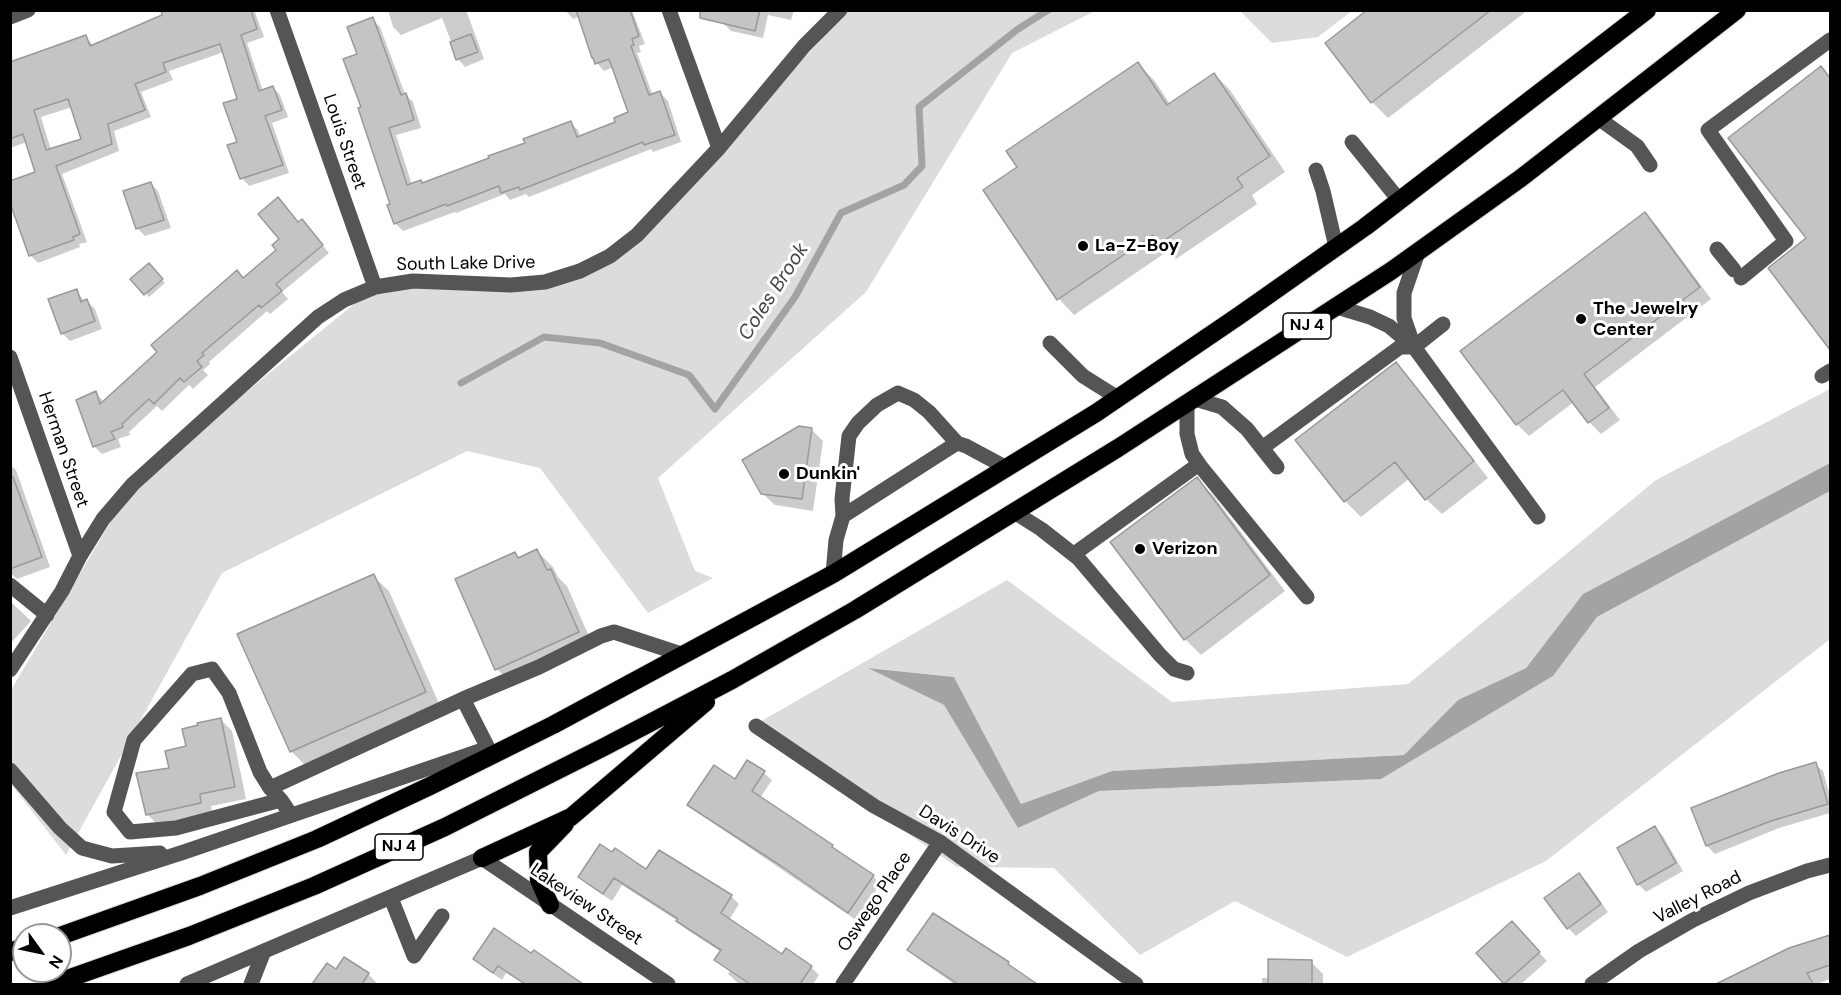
<!DOCTYPE html>
<html>
<head>
<meta charset="utf-8">
<style>
  body { margin:0 }
  #map { position:relative; width:1841px; height:995px; overflow:hidden; background:#fff; font-family:"DM Sans",sans-serif }
  canvas { display:block }
  .frame { position:absolute; inset:0; border:12px solid #000; pointer-events:none }
  .north { position:absolute; left:12px; top:923px; width:60px; height:60px; box-sizing:border-box; background:#fff; border:2px solid #999; border-radius:50%; rotate:123deg; font-size:16px; font-weight:700; line-height:24px; text-align:center; color:#000 }
  .north::after { content:''; display:block; margin:auto; width:21px; height:27px; background:#000; clip-path:polygon(50% 0,100% 100%,50% 72%,0 100%) }
</style>
</head>
<body>
<div id="map">
<canvas width="1841" height="995"></canvas>
<div class="frame"></div>
<div class="north">N</div>
</div>
<script>
const ctx = document.querySelector('canvas').getContext('2d');
ctx.lineJoin = 'round';
function paint(path, color) { ctx.fillStyle = color; ctx.fill(path, 'evenodd'); }
const toPath = rows => new Path2D(rows.map(r => 'M' + r).join(''));
function strokePath(path, color, width, dash) { ctx.strokeStyle = color; ctx.lineWidth = width; ctx.lineCap = dash ? 'butt' : 'round'; ctx.setLineDash(dash || []); ctx.stroke(path); }
function drawText(font, color, halo, rows, align = 'center') {
  ctx.font = font + ' "DM Sans",sans-serif'; ctx.lineWidth = 6; ctx.setLineDash([]); ctx.textBaseline = 'middle'; ctx.strokeStyle = halo; ctx.fillStyle = color; for (const [text, x, y, turn = 0] of rows) {
    ctx.save(); ctx.translate(x, y); ctx.rotate((+turn || 0) * Math.PI / 180); ctx.textAlign = isNaN(turn) ? turn : align; if (halo) ctx.strokeText(text, 0, 0); ctx.fillText(text, 0, 0); ctx.restore();
  }
}
const green = toPath([
  [848,11,1095,11,1012,53,866,292,658,478,695,571,713,578,648,613,540,468,467,451,222,573,66,855,11,784,11,690,133,484,375,287,511,285,581,271,637,235],
  [1240,11,1352,11,1318,37,1272,43],
  [1830,389,1830,463,1583,594,1526,668,1458,700,1404,755,1112,771,1021,804,954,677,870,668,944,705,1018,828,1099,791,1380,779,1553,676,1597,617,1830,491,1830,639,1546,861,1347,957,1235,901,1140,955,1054,868,957,867,751,727,1007,580,1172,702,1408,684,1656,480]
]);
const water = toPath([
  [1830,463,1830,491,1597,617,1553,676,1381,779,1099,791,1018,828,944,705,868,668,954,677,1021,804,1112,771,1404,755,1458,700,1526,668,1583,594]
]);
const shadow = toPath([
  [209,10,254,10,264,37,247,43,263,91,273,87,280,95,288,117,272,123,289,173,249,186,242,178,229,146,238,143,239,100,224,52,169,71,173,80,141,92,151,117,114,131,119,151,62,174,87,242,79,244,80,247,38,263,30,255,37,173,27,142,10,148,10,79,85,37,94,46],
  [72,107,83,140,51,150,41,117],
  [388,10,466,10,484,59,465,67,458,59,442,18,401,35,393,27],
  [565,10,632,10,645,44,639,46,641,52,637,53,653,96,660,93,668,101,681,142,653,152,651,149,529,197,526,194,510,200,505,194,456,213,455,212,403,231,395,223,392,205,363,108,359,55,372,19,380,27,405,94,413,102,421,128,396,135,412,185,421,182,423,184,526,144,570,123,578,130,580,137,617,123,629,113,614,67,604,71,597,63,580,16,573,19],
  [726,10,794,10,791,20,768,15,763,38,731,31,723,23],
  [1369,10,1528,10,1388,118,1372,102],
  [1138,64,1154,80,1170,104,1214,74,1230,90,1285,172,1252,195,1257,204,1176,259,1168,251,1074,315,1059,299,986,191,1019,168],
  [1821,68,1830,77,1830,348,1770,269,1808,238],
  [150,183,158,191,171,228,145,236,137,228],
  [1645,214,1657,226,1711,299,1595,387,1620,420,1601,434,1589,422,1574,402,1529,436,1517,424,1463,351],
  [299,224,309,229,329,253,282,292,288,299,270,314,267,311,209,362,210,364,203,370,208,375,193,389,189,385,162,411,157,406,129,432,130,435,118,439,121,447,102,454,94,446,96,393,104,402,279,250],
  [149,265,165,283,149,297,132,279],
  [76,290,85,302,87,301,95,309,102,329,70,341,62,333],
  [1396,364,1411,380,1488,478,1442,514,1426,499,1410,478,1361,517,1345,501,1297,440],
  [811,429,823,441,813,511,775,505,762,493],
  [10,465,16,470,50,567,17,579,10,573],
  [1197,479,1213,495,1285,591,1201,655,1185,639,1112,542],
  [537,551,553,567,558,577,567,586,594,648,513,685,497,669,515,553,520,558],
  [373,576,389,591,441,708,307,767,291,751],
  [10,601,31,621,10,644],
  [220,719,232,731,246,799,211,806,213,815,159,826,147,814,171,769,187,747],
  [1815,764,1823,771,1830,796,1830,813,1779,828,1715,854,1707,846,1693,809],
  [764,773,772,780,760,798,832,846,841,855,873,876,880,884,856,920,697,812,689,804],
  [1655,828,1663,836,1683,871,1646,892,1638,884],
  [659,852,731,896,739,904,729,920,783,956,786,950,811,967,819,975,813,984,739,984,728,974,730,971,716,959,721,952,686,929,678,921,622,885,612,901,588,885,580,877,647,871],
  [1579,875,1587,882,1608,912,1576,936,1568,928],
  [1519,931,1547,961,1521,984,1506,984,1478,954],
  [1830,936,1830,979,1817,984,1722,984,1790,950],
  [909,950,1008,963,1016,972,1035,984,954,984,917,958],
  [534,952,580,984,524,984,506,973,502,980,483,967,475,959,532,956],
  [344,959,368,974,376,982,375,984,314,984,327,965,336,971],
  [1311,962,1323,974,1323,984,1262,984,1262,978,1269,978]
]);
const stream = toPath([
  [461,383,544,337,600,343,689,375,715,409,795,297,841,213,904,185,922,166,919,107,1018,29,1048,10]
]);
const building = toPath([
  [161,10,251,10,257,29,241,35,259,91,273,86,282,110,265,116,283,165,240,179,227,145,237,142,223,103,237,99,220,44,163,63,166,72,135,84,145,110,108,124,112,144,56,166,80,234,73,237,74,240,29,256,10,203,10,181,35,172,23,134,10,139,10,62,86,35,90,46,162,15,161,10],
  [68,99,81,139,46,150,34,110,68,99],
  [576,10,630,10,639,36,632,39,634,45,631,46,649,95,660,91,675,135,644,145,643,142,520,190,519,187,501,193,499,186,447,206,446,204,394,224,387,205,390,204,358,108,361,107,343,59,357,54,347,27,373,17,401,95,406,93,414,120,389,128,407,185,421,180,422,183,489,158,488,156,525,143,523,139,571,121,577,137,615,122,614,118,628,112,609,59,595,64,593,58,592,58,576,10],
  [700,10,760,10,755,31,700,18,700,10],
  [1367,10,1491,10,1371,103,1325,43,1367,10],
  [471,34,478,52,456,60,450,42,471,34],
  [1138,62,1167,105,1214,73,1270,156,1237,178,1243,187,1159,244,1153,235,1057,300,983,190,1017,167,1006,151,1138,62],
  [1821,66,1830,78,1830,350,1768,268,1806,238,1728,138,1821,66],
  [151,182,164,220,136,229,123,191,151,182],
  [278,197,298,222,302,219,323,245,276,284,282,291,261,308,259,305,202,353,204,355,197,361,202,367,184,382,180,378,154,404,149,399,122,424,123,427,111,432,115,439,93,447,76,400,96,391,100,404,157,352,151,345,237,270,243,278,276,250,272,245,279,239,258,214,278,197],
  [1645,212,1700,287,1584,374,1609,408,1588,423,1563,390,1516,425,1460,351,1645,212],
  [149,263,163,279,144,295,130,279,149,263],
  [77,289,81,302,87,299,95,321,61,334,48,299,77,289],
  [1396,362,1474,461,1425,500,1395,462,1344,502,1295,440,1396,362],
  [799,426,812,428,802,499,761,494,742,460,799,426],
  [10,477,13,477,42,557,10,569,10,477],
  [1197,477,1270,575,1184,640,1110,542,1197,477],
  [537,549,547,570,551,569,579,632,495,670,455,579,515,552,518,558,537,549],
  [374,574,426,692,290,752,237,634,374,574],
  [221,718,235,787,200,794,201,803,146,815,136,773,169,768,165,751,186,746,182,729,198,725,197,723,221,718],
  [747,760,765,771,752,791,833,845,832,847,874,875,848,913,781,866,687,805,714,765,735,779,747,760],
  [1816,762,1828,804,1771,821,1706,846,1691,808,1779,773,1816,762],
  [1655,826,1676,863,1637,885,1617,848,1655,826],
  [600,844,612,852,615,848,646,869,659,850,732,895,721,913,782,954,786,948,812,966,800,984,750,984,714,960,721,950,676,921,678,919,614,878,603,894,578,877,600,844],
  [1579,873,1601,904,1567,929,1544,898,1579,873],
  [933,913,1009,962,1008,964,1037,984,958,984,907,950,933,913],
  [1512,921,1540,952,1504,984,1476,953,1512,921],
  [494,928,531,953,534,950,583,984,525,984,498,966,493,973,473,959,494,928],
  [1830,935,1830,965,1807,973,1813,984,1716,984,1789,948,1830,935],
  [344,957,369,973,362,984,312,984,327,963,336,969,344,957],
  [1268,959,1312,960,1312,984,1268,984,1268,959]
]);
const minor = toPath([
  [277,10,375,287],
  [669,10,719,148],
  [10,17,28,10],
  [1598,118,1637,146,1650,165],
  [1352,142,1399,200],
  [1316,170,1323,191,1336,247],
  [1717,249,1734,270],
  [1741,278,1786,241,1708,130,1830,40],
  [1337,307,1370,317,1389,326,1414,347,1538,517],
  [1050,343,1083,376,1118,398],
  [1414,347,1404,318,1404,293,1418,252],
  [10,357,80,556],
  [1822,376,1830,371],
  [1195,399,1222,407,1247,429,1277,467],
  [1187,403,1187,434,1192,454,1201,467,1307,597],
  [1262,448,1400,347,1414,347,1443,324],
  [1014,512,1041,529,1078,558,1160,655,1174,669,1187,673],
  [843,516,957,443],
  [1074,554,1199,464],
  [833,574,836,540,843,516,842,499,849,436,858,423,877,405,898,393,914,400,929,412,957,443,966,446,1007,468],
  [10,585,47,615],
  [10,670,62,591,80,556,103,519,133,484,318,317,344,300,375,287,413,281,511,285,545,282,580,271,610,256,637,235,719,148,804,46,840,10],
  [756,726,874,806,940,842,1136,984],
  [10,770,60,828,82,848,112,856,160,853],
  [270,788,463,699,539,667,601,636,614,632,684,655],
  [281,800,176,828,130,832,114,812,134,740,192,674,212,669,229,693,260,772,270,788,281,800,291,815],
  [391,898,414,956,442,916],
  [10,908,184,852,488,748,463,699],
  [187,984,482,858,668,984],
  [251,984,264,951],
  [843,984,940,842],
  [1592,984,1639,951,1693,920,1749,893,1807,871,1830,865]
]);
const highway = toPath([
  [482,858,571,817,706,702],
  [550,905,539,880,538,852,565,824],
  [60,936,200,886,317,839,430,786,553,725,833,574,1096,413,1240,315,1365,227,1647,10],
  [10,952,24,947],
  [53,984,189,936,314,886,445,827,604,747,732,680,855,610,1118,448,1391,271,1521,178,1737,10]
]);
const markers = [
  [1083,246,6,"#000"],
  [1581,319,6,"#000"],
  [784,474,6,"#000"],
  [1140,549,6,"#000"]
];
const shields = [
  [1307,326,48],
  [399,847,48]
];
const shieldNames = [
  ["NJ 4",1307,326],
  ["NJ 4",399,847]
];
const streetNames = [
  ["Louis Street",344,142,71],
  ["South Lake Drive",466,264,-1],
  ["Herman Street",63,450,71],
  ["Davis Drive",959,835,33],
  ["Valley Road",1698,898,-27],
  ["Oswego Place",875,902,-56],
  ["Lakeview Street",586,905,34]
];
const poiNames = [
  ["La-Z-Boy",1095,246],
  ["The Jewelry",1593,309],
  ["Center",1593,330],
  ["Dunkin'",796,474],
  ["Verizon",1152,549]
];
const waterNames = [
  ["Coles Brook",774,292,-57]
];
paint(green, '#dcdcdc');
paint(water, '#a3a3a3');
paint(shadow, '#0003');
strokePath(stream, '#a3a3a3', 7);
paint(building, '#c4c4c4');
strokePath(building, '#999', 1.5);
strokePath(highway, '#dbdbdb', 20);
strokePath(minor, '#555', 15);
strokePath(highway, '#000', 18);
for (const [x, y, r, color] of markers) { const dot = new Path2D(); dot.arc(x, y, r, 0, 2 * Math.PI); ctx.fillStyle = color; ctx.fill(dot); strokePath(dot, '#fff', 2); }
for (const [x, y, w] of shields) { const box = new Path2D(); box.roundRect(x - w / 2, y - 13, w, 26, 4.5); ctx.fillStyle = '#fff'; ctx.fill(box); strokePath(box, '#000', 1.5); }
drawText('bold 16px', '#000', null, shieldNames);
drawText('18px', '#000', '#fff', streetNames);
drawText('bold 18px', '#000', '#fff', poiNames, 'left');
drawText('italic 20px', '#444', '#fff', waterNames);
</script>
</body>
</html>
